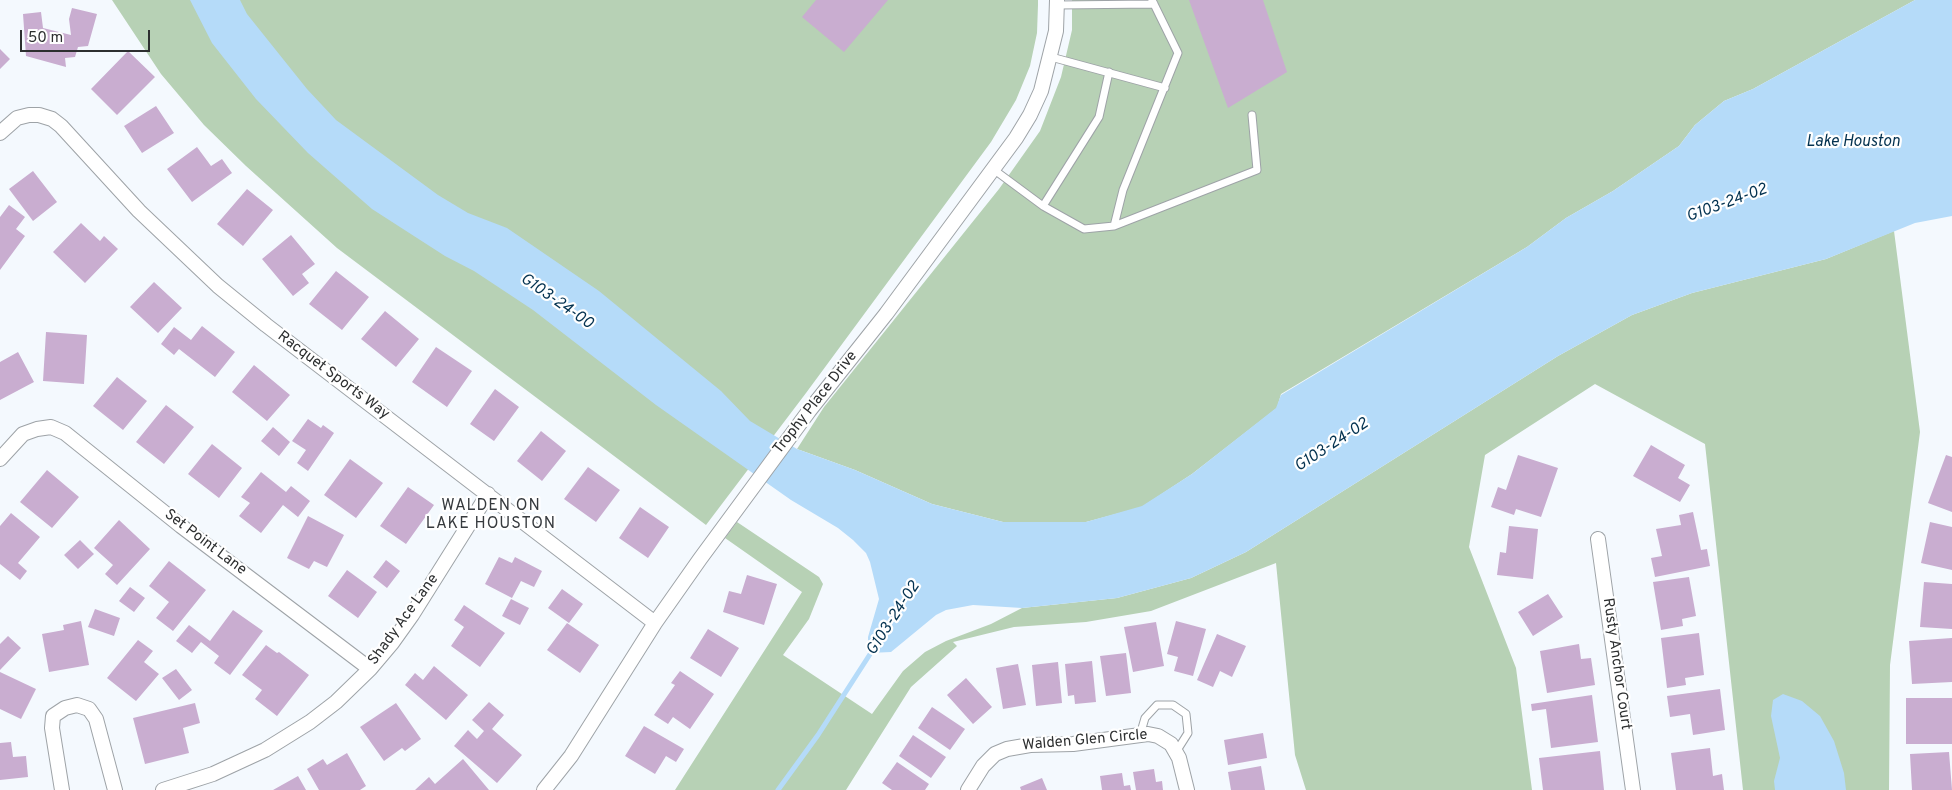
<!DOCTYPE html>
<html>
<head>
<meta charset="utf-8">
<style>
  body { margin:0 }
  #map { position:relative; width:1952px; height:790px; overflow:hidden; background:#f4f9fe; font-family:Overpass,sans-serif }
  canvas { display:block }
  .scale { position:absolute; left:20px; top:30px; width:130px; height:22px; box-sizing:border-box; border:2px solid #2d2f30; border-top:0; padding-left:6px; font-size:15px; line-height:18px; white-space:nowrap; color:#2d2f30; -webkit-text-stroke:4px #fff; paint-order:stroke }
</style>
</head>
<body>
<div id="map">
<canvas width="1952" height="790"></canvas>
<div class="scale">50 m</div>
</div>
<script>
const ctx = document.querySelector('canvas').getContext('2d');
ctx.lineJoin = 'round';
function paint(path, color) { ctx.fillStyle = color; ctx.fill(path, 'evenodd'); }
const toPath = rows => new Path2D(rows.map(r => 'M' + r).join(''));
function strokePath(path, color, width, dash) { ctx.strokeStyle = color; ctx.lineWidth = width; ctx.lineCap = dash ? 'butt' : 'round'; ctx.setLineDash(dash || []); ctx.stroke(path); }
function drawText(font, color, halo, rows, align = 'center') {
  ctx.font = font + ' Overpass,sans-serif'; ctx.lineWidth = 4.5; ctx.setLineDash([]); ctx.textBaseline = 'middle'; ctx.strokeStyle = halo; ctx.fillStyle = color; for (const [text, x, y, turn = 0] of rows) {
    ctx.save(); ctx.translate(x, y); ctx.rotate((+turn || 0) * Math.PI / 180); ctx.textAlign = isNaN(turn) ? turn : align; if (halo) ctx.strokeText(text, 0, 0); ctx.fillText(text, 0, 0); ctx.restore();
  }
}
const green = toPath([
  [112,0,1038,0,1038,5,1037,33,1030,66,1016,100,991,142,806,393,706,525,337,248,246,166,204,125,161,74],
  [1072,0,1915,0,1753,89,1724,101,1695,125,1679,146,1613,191,1566,218,1527,247,1281,394,1277,408,1192,474,1142,507,1086,522,1003,522,932,504,855,470,797,449,824,407,999,189,1040,131,1061,77,1072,30],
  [1894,231,1920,432,1890,665,1889,790,1743,790,1705,444,1595,384,1485,455,1469,547,1516,668,1532,790,1306,790,1295,755,1276,563,1151,611,1086,622,1014,627,953,642,957,646,911,687,846,790,675,790,802,592,725,538,737,522,819,577,823,584,809,619,783,655,872,714,903,671,925,652,946,641,991,624,1022,608,1117,598,1191,578,1246,552,1558,356,1632,315,1692,293,1826,259]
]);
const water = toPath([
  [190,0,240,0,247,14,307,89,336,120,438,195,468,213,507,228,599,291,721,391,750,421,797,449,855,470,932,504,1003,522,1086,522,1142,506,1192,474,1276,408,1281,395,1527,247,1566,218,1613,191,1679,146,1695,125,1724,101,1753,89,1915,0,1952,0,1952,216,1915,223,1826,259,1692,293,1632,315,1558,356,1246,552,1191,578,1117,598,1022,608,973,605,946,610,936,615,891,652,870,653,868,644,868,637,879,599,870,562,866,553,853,540,838,528,791,500,656,405,533,310,474,271,445,256,372,209,308,153,256,99,212,43],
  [1783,694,1802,701,1820,716,1834,741,1844,773,1846,790,1775,790,1774,781,1780,758,1771,716,1773,700]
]);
const stream = toPath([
  [778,790,818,735,874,648]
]);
const building = toPath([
  [816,0,888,0,844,52,802,17],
  [1189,0,1263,0,1287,72,1228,108],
  [72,8,97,14,88,46,78,47,75,57,65,58,66,67,26,56,23,14,41,12,43,28,71,35,69,19],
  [0,49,10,59,0,69],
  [128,51,155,77,117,115,91,89],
  [156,106,174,133,142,153,124,126],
  [197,147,211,166,222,159,232,173,192,202,167,169],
  [33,171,57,202,33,221,9,189],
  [247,189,273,210,243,246,217,224],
  [9,205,25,217,16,229,25,236,0,270,0,217],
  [81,223,100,241,104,236,118,249,85,283,53,252],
  [291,235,315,264,302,274,309,283,293,296,262,259],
  [336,271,369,297,342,330,309,304],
  [154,282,182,308,158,333,130,307],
  [385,311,419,339,396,367,361,339],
  [202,326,235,352,215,377,179,349,174,355,161,344,174,327,191,340],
  [46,332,87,335,84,384,43,381],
  [436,347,472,371,447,407,412,382],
  [18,352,34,382,0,400,0,362],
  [254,365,290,395,267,421,232,392],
  [117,377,147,401,123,430,93,406],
  [495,389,519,407,494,441,470,424],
  [166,405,194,427,164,464,136,442],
  [308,419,321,428,323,425,334,433,308,471,297,463,306,450,292,441],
  [273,427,290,442,279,456,261,441],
  [541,431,566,451,542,481,517,461],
  [212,444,242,468,219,498,188,474],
  [1651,445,1685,465,1678,478,1690,485,1680,502,1633,476],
  [1518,455,1558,468,1541,517,1516,509,1514,515,1491,507,1498,487,1506,490],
  [1946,455,1952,457,1952,512,1928,503],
  [350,459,383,483,356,518,324,495],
  [588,467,620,490,596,522,564,499],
  [47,470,79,497,52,528,20,502],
  [261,472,286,492,291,486,310,501,298,517,283,505,261,533,239,516,250,503,241,497],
  [408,487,434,505,406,544,380,526],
  [640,507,669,527,648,558,619,538],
  [1693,512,1701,550,1707,549,1710,566,1655,577,1651,558,1662,556,1656,529,1681,525,1679,515],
  [11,513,40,537,18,563,27,571,20,580,0,564,0,526],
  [308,516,344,535,327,567,314,561,309,569,287,558],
  [119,520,150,549,117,585,105,574,113,565,94,548],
  [1930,522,1952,527,1952,570,1921,563],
  [1509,526,1538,529,1533,579,1497,575,1500,552,1506,553],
  [80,540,94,554,78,569,64,555],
  [499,557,512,563,515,557,542,571,534,587,521,581,512,598,485,584],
  [386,560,400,571,387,588,373,577],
  [169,561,206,590,173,631,156,618,169,602,149,586],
  [347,570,377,592,358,618,328,596],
  [747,575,777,584,764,625,723,612,729,591,741,594],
  [1689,577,1696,616,1682,619,1683,626,1661,630,1653,582],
  [1924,582,1952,584,1952,629,1920,627],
  [130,587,145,598,134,612,119,601],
  [562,589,583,604,569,623,548,608],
  [1548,594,1563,617,1533,636,1518,612],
  [511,599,529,608,520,625,502,616],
  [464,605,505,633,480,667,451,646,464,627,454,620],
  [95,609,120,618,114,636,88,627],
  [233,610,263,631,230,675,214,663,219,656,201,642,192,653,176,641,189,625,210,641],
  [81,621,89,665,49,672,42,634,64,630,63,625],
  [1176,621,1206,629,1193,676,1174,671,1178,657,1167,654],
  [1156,622,1164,666,1133,672,1124,627],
  [567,623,599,645,580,673,547,650],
  [708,629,739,648,721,677,690,658],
  [1699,633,1704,675,1685,678,1686,685,1667,688,1661,638],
  [1217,634,1246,646,1232,677,1220,671,1213,687,1197,680],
  [8,636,21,648,0,670,0,644],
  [1952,638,1952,682,1912,684,1909,641],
  [138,640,153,651,144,662,159,674,136,701,107,678],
  [1579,644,1581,659,1591,658,1595,685,1547,693,1540,651],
  [266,645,277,653,279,652,309,675,277,716,255,699,262,690,242,675],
  [1126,653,1131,693,1106,696,1100,656],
  [1092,661,1096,702,1075,704,1074,695,1068,696,1065,664],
  [1058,662,1062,703,1036,706,1032,665],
  [1018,664,1026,705,1003,709,996,668],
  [434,666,468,695,446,720,405,685,415,673,423,680],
  [176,669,192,690,179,700,162,678],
  [680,671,714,694,690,729,673,717,668,724,654,715,675,685,671,683],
  [0,672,36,689,21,719,0,709],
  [966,678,992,707,973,724,947,695],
  [1720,689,1725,730,1693,735,1690,714,1670,717,1667,696],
  [1592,695,1598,742,1551,748,1546,709,1532,711,1531,704],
  [1906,698,1952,698,1952,744,1906,744],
  [489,702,504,715,492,729,522,755,497,783,454,746,468,730,477,739,484,731,472,720],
  [195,703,200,723,183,728,189,753,145,764,133,718],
  [396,703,421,739,405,751,402,748,384,761,360,727],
  [932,707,965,729,950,750,918,728],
  [644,726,684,749,676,762,666,756,655,774,625,756],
  [1263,733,1267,758,1228,765,1224,740],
  [913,735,946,757,931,778,899,756],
  [11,742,13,757,26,756,28,777,0,780,0,743],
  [1710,748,1713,776,1722,774,1724,790,1676,790,1671,753],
  [1600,751,1604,790,1543,790,1539,758],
  [1949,752,1952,790,1912,790,1910,754],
  [347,753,366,786,360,790,319,790,307,769,323,759,327,765],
  [463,759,489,790,415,790,429,777,435,784],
  [897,762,929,784,925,790,892,790,882,783],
  [1261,766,1265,790,1231,790,1228,772],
  [1154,769,1156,782,1162,781,1163,790,1136,790,1133,772],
  [1122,773,1124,786,1130,785,1131,790,1102,790,1100,776],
  [298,776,306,790,273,790],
  [1042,778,1047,790,1021,790,1020,787]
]);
const service = toPath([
  [1058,5,1154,4],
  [1051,57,1165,88],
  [993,169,1043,206,1084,229,1114,226,1257,170,1252,115],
  [1043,206,1099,117,1109,72],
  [1114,226,1123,190,1178,53,1152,0],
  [1140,735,1145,718,1157,705,1173,705,1186,714,1188,733,1176,752]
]);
const minor = toPath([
  [0,133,17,118,29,115,39,115,52,119,61,126,139,211,218,286,266,325,655,623],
  [0,459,23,434,37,429,51,427,65,433,181,526,370,669],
  [1598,539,1633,790],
  [62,790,52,728,53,716,65,708,77,705,89,709,96,719,115,790],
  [163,790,213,774,265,750,310,722,336,702,370,669,392,643,412,615,488,494],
  [544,790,571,756,655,623,700,559,809,411,886,314,1016,138,1030,115,1041,91,1056,31,1057,0],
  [968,790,983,766,995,754,1007,749,1030,745,1073,744,1148,734,1158,736,1171,744,1179,758,1187,790]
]);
const streetNames = [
  ["Racquet Sports Way",333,376,37],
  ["Trophy Place Drive",816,403,-52],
  ["Set Point Lane",205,543,37],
  ["Shady Ace Lane",404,620,-54],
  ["Rusty Anchor Court",1616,664,82],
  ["Walden Glen Circle",1085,741,-5]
];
const waterNames = [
  ["Lake Houston",1853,143],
  ["G103-24-02",1727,204,-20],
  ["G103-24-00",556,302,35],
  ["G103-24-02",1332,446,-33],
  ["G103-24-02",894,619,-57]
];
const neighbourhoodNames = [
  ["WALDEN ON",491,507],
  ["LAKE HOUSTON",491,525]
];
paint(green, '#b7d1b5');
paint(water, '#b5dbf9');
strokePath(stream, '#b5dbf9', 5);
paint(building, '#c9add0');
strokePath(service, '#9ea3a7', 9);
strokePath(minor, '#9ea3a7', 16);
strokePath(service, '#fff', 7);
strokePath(minor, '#fff', 14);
drawText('15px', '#2d2f30', '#fff', streetNames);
drawText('italic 16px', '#033250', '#fff', waterNames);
ctx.letterSpacing = '1px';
drawText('16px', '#363a3e', '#fff', neighbourhoodNames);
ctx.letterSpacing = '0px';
</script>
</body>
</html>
